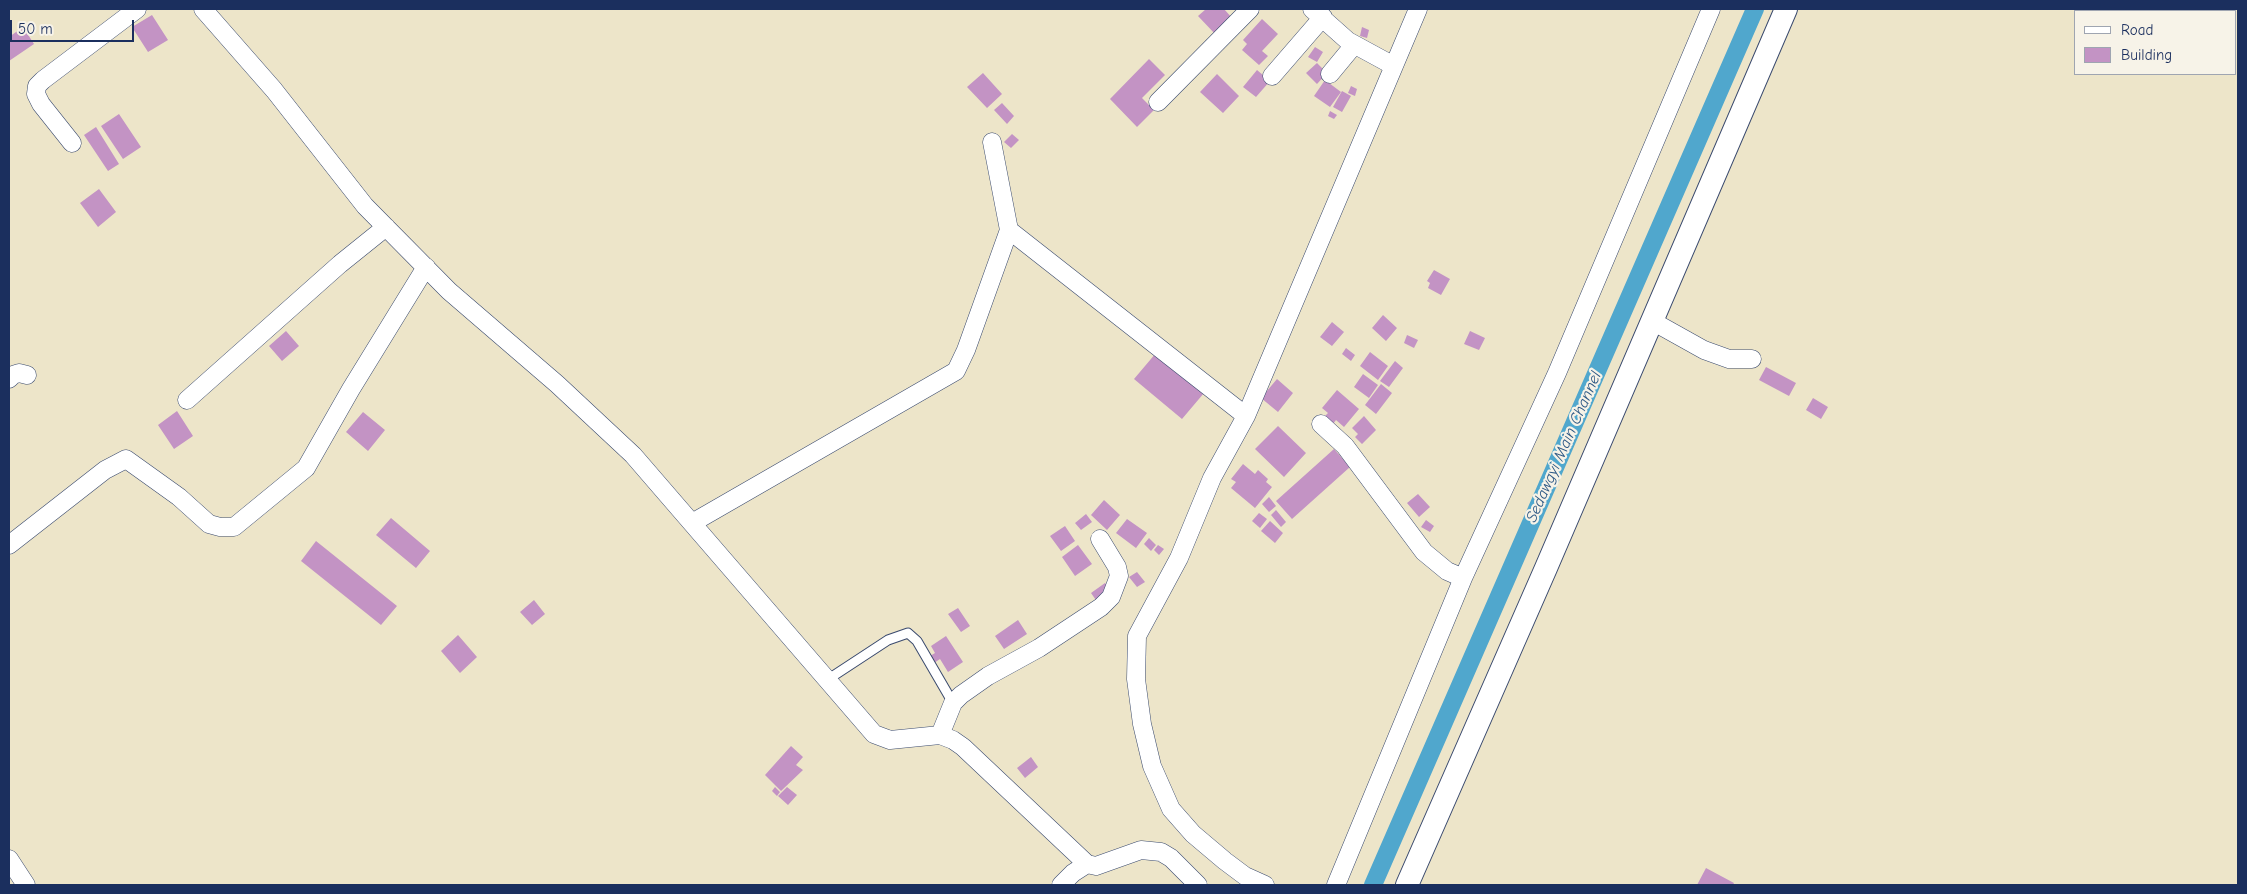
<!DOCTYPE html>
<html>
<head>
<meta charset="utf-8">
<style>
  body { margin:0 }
  #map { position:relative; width:2247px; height:894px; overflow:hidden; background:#ede5c9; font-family:"Comic Neue",sans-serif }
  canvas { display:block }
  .frame { position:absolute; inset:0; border:10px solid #1b2f5e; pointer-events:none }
  .legend { position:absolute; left:2074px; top:10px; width:162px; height:65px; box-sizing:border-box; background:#f7f3e8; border:1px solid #9fa5b1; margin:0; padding:6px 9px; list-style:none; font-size:15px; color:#1b2f5e }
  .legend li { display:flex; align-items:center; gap:10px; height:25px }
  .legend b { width:25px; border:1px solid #9fa5b1 }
  .scale { position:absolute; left:10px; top:20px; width:124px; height:22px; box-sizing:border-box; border:2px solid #1b2f5e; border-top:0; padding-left:6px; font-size:15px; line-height:18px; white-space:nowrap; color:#1b2f5e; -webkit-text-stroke:4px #f7f3e8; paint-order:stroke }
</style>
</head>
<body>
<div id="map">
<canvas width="2247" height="894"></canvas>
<div class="frame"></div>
<ul class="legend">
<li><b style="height:6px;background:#fff"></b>Road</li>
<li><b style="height:14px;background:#c393c4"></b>Building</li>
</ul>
<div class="scale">50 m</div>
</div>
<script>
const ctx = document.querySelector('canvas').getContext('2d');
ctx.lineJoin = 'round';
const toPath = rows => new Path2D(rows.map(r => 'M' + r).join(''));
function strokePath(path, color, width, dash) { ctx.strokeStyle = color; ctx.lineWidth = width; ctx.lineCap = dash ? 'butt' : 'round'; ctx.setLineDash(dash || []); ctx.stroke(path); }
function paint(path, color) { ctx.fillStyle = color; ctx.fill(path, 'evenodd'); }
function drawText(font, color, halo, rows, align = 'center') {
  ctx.font = font + ' "Comic Neue",sans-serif'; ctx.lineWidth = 4.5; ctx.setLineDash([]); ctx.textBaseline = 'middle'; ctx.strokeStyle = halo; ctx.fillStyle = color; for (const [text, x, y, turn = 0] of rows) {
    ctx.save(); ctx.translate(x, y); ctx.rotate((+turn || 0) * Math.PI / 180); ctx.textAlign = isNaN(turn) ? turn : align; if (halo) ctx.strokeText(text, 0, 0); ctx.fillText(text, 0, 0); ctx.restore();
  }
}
const canal = toPath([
  [1373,885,1755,9]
]);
const building = toPath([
  [1206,9,1224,9,1233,19,1216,35,1198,16],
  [152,15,168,40,148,52,132,27],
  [1262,19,1278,34,1262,51,1268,56,1259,65,1242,50,1247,44,1243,40],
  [23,27,34,44,9,61,9,37],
  [1362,27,1369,30,1367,38,1360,36],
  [1315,47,1323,52,1317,62,1308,57],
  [1149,59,1165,75,1142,98,1154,110,1137,127,1110,99],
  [1317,63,1327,73,1317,84,1306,73],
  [1257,70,1270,81,1256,97,1243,87],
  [983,73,1002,94,987,108,967,87],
  [1217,74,1239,96,1223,113,1200,92],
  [1325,80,1341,92,1330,107,1314,96],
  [1351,86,1357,89,1355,96,1348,93],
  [1342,91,1351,96,1342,112,1333,107],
  [1002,103,1014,116,1007,124,994,110],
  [1330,111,1337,115,1334,119,1328,116],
  [119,114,141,147,123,159,101,126],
  [96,127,119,164,108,171,84,135],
  [1012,134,1019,140,1011,148,1004,142],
  [99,189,116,212,98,227,80,203],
  [1434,270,1450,279,1441,295,1428,288,1430,283,1427,281],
  [1383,315,1397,328,1386,341,1372,328],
  [1332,322,1344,332,1332,346,1320,337],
  [286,331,299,346,282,361,269,346],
  [1470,331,1485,338,1479,350,1464,344],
  [1407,335,1418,340,1414,348,1404,343],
  [1346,348,1355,355,1351,361,1342,354],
  [1370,352,1388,366,1378,380,1360,366],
  [1156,353,1204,393,1182,419,1134,379],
  [1395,361,1403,368,1389,387,1380,381],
  [1766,367,1796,383,1789,396,1759,380],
  [1363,374,1378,385,1369,398,1354,387],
  [1277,379,1293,393,1278,412,1261,398],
  [1381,384,1392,393,1376,414,1365,405],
  [1337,390,1359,409,1344,427,1336,420,1333,424,1324,417,1328,413,1322,408],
  [1813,398,1828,407,1821,419,1806,410],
  [177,411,193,436,174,449,158,425],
  [363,412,385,430,368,451,346,432],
  [1364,416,1376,430,1362,444,1355,437,1358,434,1352,428],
  [1278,426,1306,453,1284,477,1255,449],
  [1334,449,1350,467,1292,519,1276,501],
  [1243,464,1255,474,1258,470,1268,479,1266,482,1272,487,1255,508,1231,488,1236,482,1231,479],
  [1418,494,1430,507,1419,517,1407,503],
  [1269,497,1276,506,1269,512,1262,504],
  [1104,500,1120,515,1107,530,1091,515],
  [1276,510,1286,522,1281,527,1271,515],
  [1259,513,1267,519,1260,528,1252,521],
  [1086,514,1092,522,1081,530,1075,523],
  [391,518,430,551,416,568,376,535],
  [1127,519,1147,533,1136,548,1116,533],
  [1426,520,1434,526,1430,532,1421,527],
  [1270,521,1283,533,1275,543,1261,531],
  [1065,526,1075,541,1061,551,1050,536],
  [1149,538,1156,545,1151,551,1144,544],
  [316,541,397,606,381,625,301,561],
  [1078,545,1092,564,1075,576,1062,557],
  [1158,545,1164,549,1159,555,1154,550],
  [1137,572,1145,582,1137,587,1129,577],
  [1105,583,1112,593,1098,603,1091,593],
  [534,600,545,614,532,625,520,612],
  [958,608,970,626,961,632,948,614],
  [1018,620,1027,634,1004,649,995,636],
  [458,635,477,657,460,673,441,651],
  [946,636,963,662,948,672,940,659,934,663,930,656,935,653,931,646],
  [791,746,803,757,796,765,803,770,781,791,765,775],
  [1031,757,1038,767,1025,778,1017,768],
  [775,787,780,792,777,796,772,791],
  [787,787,797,795,788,805,778,796],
  [1706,868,1734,883,1733,885,1697,885]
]);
const service = toPath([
  [827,680,888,640,908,633,917,641,953,703]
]);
const minor = toPath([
  [203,9,274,90,365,206,449,291,557,384,633,455,874,734,890,740,940,735,953,740,963,747,1087,864,1096,866,1141,850,1161,852,1171,858,1198,885],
  [1312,9,1348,41,1394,66],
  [1330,74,1354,45],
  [1272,76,1323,17],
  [1158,102,1250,9],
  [992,142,1009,230],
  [72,143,41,104,36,94,37,86,43,80,137,9],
  [1652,321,1704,350,1729,359,1752,359],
  [9,379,13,375,19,373,27,375],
  [187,400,340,264,386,227],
  [1321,424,1345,446,1424,552,1447,571,1463,578],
  [692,523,956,371,966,350,1009,230,1246,416],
  [9,545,105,470,126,459,179,497,209,524,220,527,234,527,306,468,351,389,426,267],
  [940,735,953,703,961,695,988,676,1039,648,1101,607,1111,597,1119,576,1117,567,1100,539],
  [9,859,26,885],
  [1061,885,1073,873,1087,864],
  [1265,885,1245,876,1225,861,1193,834,1171,809,1152,766,1142,724,1136,679,1137,636,1179,558,1212,478,1246,416,1418,9],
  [1336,885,1463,578,1557,373,1711,9]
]);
const tertiary = toPath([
  [1407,885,1546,568,1786,9]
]);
const waterNames = [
  ["Sedawgyi Main Channel",1564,447,-66]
];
strokePath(canal, '#50a7cd', 18);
paint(building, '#c393c4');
strokePath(service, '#3a4a6e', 11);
strokePath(minor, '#3a4a6e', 19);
strokePath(tertiary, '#3a4a6e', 24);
strokePath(service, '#fff', 9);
strokePath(minor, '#fff', 18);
strokePath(tertiary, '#fff', 22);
drawText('italic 16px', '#2e5985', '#f7f3e8', waterNames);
</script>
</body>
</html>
